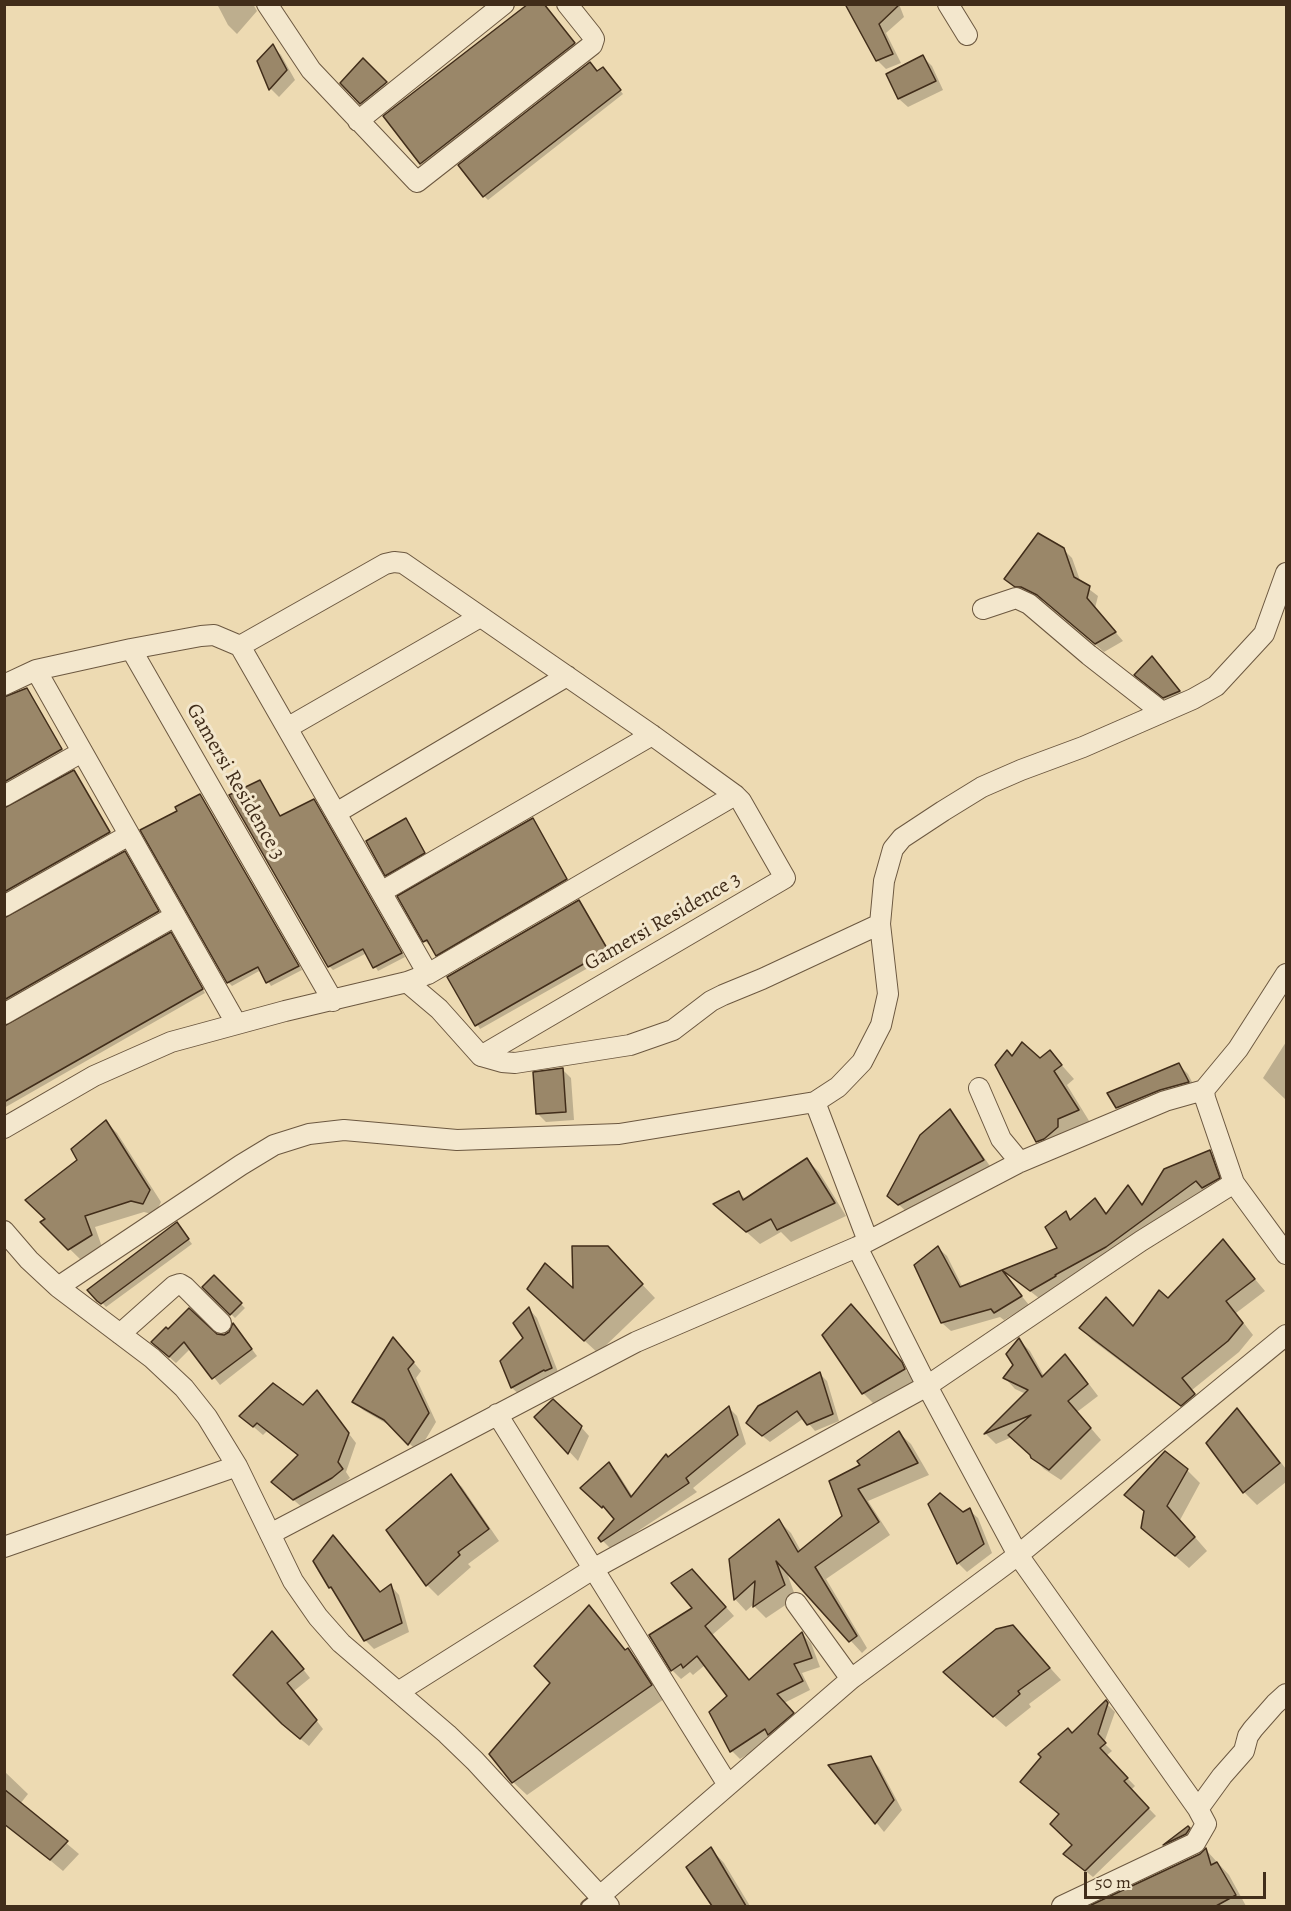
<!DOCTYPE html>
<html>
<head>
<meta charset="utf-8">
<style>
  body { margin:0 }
  #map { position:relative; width:1291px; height:1911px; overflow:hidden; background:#eddab2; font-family:Alegreya,serif }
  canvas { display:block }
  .frame { position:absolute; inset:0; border:6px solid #412d1a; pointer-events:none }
  .scale { position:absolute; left:1084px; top:1872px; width:182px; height:27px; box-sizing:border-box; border:3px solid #412d1a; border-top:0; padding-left:8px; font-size:18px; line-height:21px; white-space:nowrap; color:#412d1a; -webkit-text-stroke:4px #f3e7cd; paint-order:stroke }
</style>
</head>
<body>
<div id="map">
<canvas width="1291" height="1911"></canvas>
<div class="frame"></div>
<div class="scale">50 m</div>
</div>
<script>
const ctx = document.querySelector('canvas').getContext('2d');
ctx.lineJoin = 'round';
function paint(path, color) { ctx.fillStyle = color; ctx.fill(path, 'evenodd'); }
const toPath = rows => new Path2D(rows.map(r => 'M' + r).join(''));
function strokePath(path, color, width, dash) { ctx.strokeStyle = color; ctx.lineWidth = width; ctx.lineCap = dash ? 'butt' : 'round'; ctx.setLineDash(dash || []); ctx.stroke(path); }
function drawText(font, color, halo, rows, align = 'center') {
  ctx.font = font + ' Alegreya,serif'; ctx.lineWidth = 6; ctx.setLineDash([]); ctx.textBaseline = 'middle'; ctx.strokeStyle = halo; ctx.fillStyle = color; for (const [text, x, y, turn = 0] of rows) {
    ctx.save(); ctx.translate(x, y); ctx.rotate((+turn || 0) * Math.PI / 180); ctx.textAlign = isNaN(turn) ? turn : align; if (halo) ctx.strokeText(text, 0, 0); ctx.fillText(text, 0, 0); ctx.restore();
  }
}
const shadow = toPath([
  [217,4,253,4,257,11,237,34,228,25],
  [544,4,578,48,425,167,385,117],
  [847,4,899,4,904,17,886,33,901,63,886,69,877,60],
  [273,47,281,55,295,80,279,97,271,89,259,61],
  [923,57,932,66,943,90,908,107,899,99,888,74],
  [363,61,395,92,370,112,342,83],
  [597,73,606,73,623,94,488,200,484,196],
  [1063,549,1072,558,1081,583,1098,596,1095,608,1123,641,1104,652,1047,603,1031,595,1025,595,1006,579],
  [1152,658,1161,666,1187,700,1173,706,1144,683],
  [26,689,65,754,4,788,4,698],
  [74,772,112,836,4,898,4,808],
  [259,782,281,818,313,801,317,805,405,957,378,971,367,953,333,970,329,966],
  [200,796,302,970,271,986,261,970,232,986,228,982,179,811],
  [405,820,428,857,390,879,387,875],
  [533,820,570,883,441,959,431,944,429,945,425,941],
  [125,853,162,916,4,1006,4,919],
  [579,902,611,955,480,1029,449,977],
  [171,934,205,993,4,1108,4,1057],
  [1286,1042,1286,1100,1263,1078],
  [1050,1052,1074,1079,1067,1085,1091,1124,1050,1155,1037,1141,1012,1057,1040,1060],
  [1179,1065,1188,1074,1196,1090,1126,1116,1117,1108,1109,1094],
  [562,1069,571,1078,574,1120,546,1122,537,1113],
  [949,1111,958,1120,992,1169,908,1213,898,1204],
  [106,1122,117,1133,161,1202,155,1215,144,1212,95,1227,102,1247,81,1260,42,1222,47,1219,79,1160],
  [1210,1151,1218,1160,1227,1187,1212,1196,1205,1189,1114,1256,1040,1299,1005,1271,1059,1249,1065,1213,1072,1220,1095,1200,1107,1215,1128,1187,1143,1206],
  [807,1160,819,1172,846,1216,791,1242,781,1232,760,1244,715,1204,739,1193,747,1200],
  [180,1228,192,1244,106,1307,90,1290],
  [1223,1241,1265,1291,1236,1313,1253,1335,1239,1352,1192,1390,1205,1406,1193,1416,1092,1340,1081,1328,1133,1328,1168,1300],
  [938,1248,947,1256,963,1288,1002,1272,1029,1305,1004,1320,1000,1317,951,1331,942,1323],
  [621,1262,655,1298,598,1353,542,1302,575,1292],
  [214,1278,245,1308,235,1318,204,1287],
  [851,1306,917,1383,876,1406,863,1393],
  [529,1309,537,1318,560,1377,521,1396,512,1388,502,1361,525,1338],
  [166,1330,224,1336,239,1332,257,1356,220,1385,191,1348,176,1363,160,1349],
  [1019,1340,1030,1351,1044,1376,1065,1356,1076,1367,1098,1396,1077,1412,1101,1440,1061,1480,1044,1469,1012,1437,996,1444,986,1434,1026,1394,1015,1389,1005,1378,1015,1365],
  [401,1347,421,1371,416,1378,436,1422,418,1452,394,1428,363,1410,354,1401],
  [820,1374,827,1381,839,1421,815,1431,804,1418,770,1442,755,1430],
  [317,1392,356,1443,346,1472,350,1478,341,1486,303,1508,282,1490,299,1456,267,1431,263,1435,241,1416,304,1407],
  [729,1408,737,1416,746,1444,693,1488,697,1492,611,1549,600,1538,616,1519,583,1488,609,1464,617,1472,633,1497,669,1458],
  [1237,1410,1250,1423,1286,1469,1286,1482,1257,1505,1244,1492],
  [537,1417,581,1427,589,1436,578,1461],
  [899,1433,911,1444,929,1475,868,1501,890,1535,826,1579,867,1648,862,1653,786,1570,796,1598,766,1618,755,1607,755,1603,746,1611,735,1599,731,1560,779,1521,791,1533,801,1551,844,1517,862,1465],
  [1187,1470,1200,1483,1180,1520,1207,1551,1189,1568,1142,1527,1145,1513,1126,1495],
  [451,1476,462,1487,499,1541,468,1564,471,1567,438,1596,427,1585],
  [930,1505,963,1514,969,1510,978,1518,992,1553,967,1572,958,1563],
  [334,1537,381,1593,391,1586,399,1595,409,1632,374,1649,366,1641,314,1561],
  [701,1579,734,1616,712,1635,750,1682,802,1634,811,1643,820,1667,802,1673,810,1690,784,1703,801,1722,740,1759,732,1751,729,1696,705,1665,693,1675,690,1672,681,1679,672,1670,694,1609],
  [589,1607,627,1651,628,1650,641,1663,664,1699,527,1795,513,1782,552,1683],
  [1024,1639,1061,1680,1029,1704,1031,1707,1006,1727,957,1684],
  [280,1640,310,1678,294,1691,323,1729,309,1746,292,1732],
  [1106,1703,1115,1712,1104,1743,1112,1751,1106,1756,1135,1786,1131,1790,1156,1816,1093,1877,1073,1861,1073,1845,1061,1815,1072,1735],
  [871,1758,879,1767,902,1810,884,1832,831,1766],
  [4,1771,28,1794,20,1804,79,1854,63,1871,4,1822],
  [1188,1828,1198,1838,1173,1852,1166,1845],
  [711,1849,724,1863,750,1906,714,1906,688,1867],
  [1206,1850,1229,1875,1246,1906,1092,1906,1201,1855]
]);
const building = toPath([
  [528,4,544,4,575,43,420,164,383,116,528,4],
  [845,4,900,4,879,24,893,54,876,61,845,4],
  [273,44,287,70,269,90,257,61,273,44],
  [923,55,936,81,898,99,886,74,923,55],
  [363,58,387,82,360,104,340,83,363,58],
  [590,62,597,71,603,67,621,90,483,197,458,165,590,62],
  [1038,533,1064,548,1074,577,1090,586,1087,598,1116,632,1095,644,1037,595,1021,587,1015,587,1004,579,1038,533],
  [1152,656,1180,691,1163,698,1134,675,1152,656],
  [27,688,62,749,4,782,4,697,27,688],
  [74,770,110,832,4,892,4,808,74,770],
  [260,780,280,816,314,799,402,953,373,968,363,949,328,967,229,795,260,780],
  [200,794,299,966,266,983,258,967,227,983,140,830,177,811,175,807,200,794],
  [406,818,425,853,385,876,366,841,406,818],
  [533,818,567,879,436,956,427,940,423,942,397,896,533,818],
  [125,851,159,911,4,1000,4,918,125,851],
  [579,900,608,950,475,1026,447,977,579,900],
  [171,932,203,989,4,1102,4,1026,171,932],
  [1022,1042,1040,1058,1050,1050,1062,1065,1054,1071,1079,1110,1058,1119,1058,1127,1044,1139,1036,1142,995,1065,1007,1050,1012,1056,1022,1042],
  [1179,1063,1189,1082,1160,1090,1116,1108,1107,1093,1179,1063],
  [563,1068,566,1112,536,1114,533,1072,563,1068],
  [950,1109,984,1160,898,1205,887,1196,920,1135,950,1109],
  [106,1120,150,1190,143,1204,131,1201,85,1216,92,1235,68,1250,40,1222,45,1219,25,1200,77,1160,71,1149,106,1120],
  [1210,1150,1220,1178,1202,1188,1196,1181,1106,1247,1055,1275,1056,1276,1030,1291,1002,1270,1057,1248,1045,1227,1066,1211,1070,1220,1095,1198,1106,1214,1128,1185,1142,1205,1164,1169,1210,1150],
  [807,1158,835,1203,777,1230,771,1219,746,1232,713,1204,739,1191,743,1200,807,1158],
  [177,1222,189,1239,101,1304,97,1301,87,1290,177,1222],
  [1223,1239,1255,1279,1226,1301,1243,1323,1228,1341,1182,1378,1195,1394,1181,1406,1079,1328,1106,1297,1133,1326,1159,1290,1168,1298,1223,1239],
  [572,1246,608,1246,643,1284,584,1341,527,1289,545,1263,573,1288,572,1246],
  [938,1246,960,1287,1002,1270,1022,1296,994,1313,991,1309,941,1323,914,1265,938,1246],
  [214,1275,242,1303,230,1315,202,1287,214,1275],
  [851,1304,902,1362,905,1369,862,1394,822,1335,851,1304],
  [529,1307,552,1368,545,1371,544,1370,511,1388,500,1361,523,1338,513,1323,529,1307],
  [189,1308,217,1334,224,1335,229,1332,233,1323,252,1349,212,1379,184,1342,169,1357,151,1342,166,1327,168,1329,189,1308],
  [393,1337,414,1362,408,1369,429,1413,408,1445,384,1420,352,1402,393,1337],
  [1019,1338,1042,1377,1065,1354,1088,1384,1068,1401,1091,1428,1049,1470,1031,1458,1030,1455,1008,1435,1031,1415,984,1434,1028,1390,1003,1378,1013,1365,1006,1354,1019,1338],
  [820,1372,833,1414,807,1425,797,1411,762,1436,746,1423,758,1406,820,1372],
  [273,1383,303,1405,317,1390,349,1433,338,1462,343,1469,332,1478,293,1500,271,1482,298,1455,257,1423,253,1427,239,1416,273,1383],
  [553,1399,582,1426,568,1454,534,1417,553,1399],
  [729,1406,738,1435,686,1478,689,1483,601,1542,598,1538,614,1519,603,1506,602,1508,580,1488,609,1462,631,1497,666,1454,668,1457,729,1406],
  [1237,1408,1280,1463,1243,1493,1206,1443,1237,1408],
  [899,1431,918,1463,858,1489,879,1522,815,1567,857,1636,849,1642,776,1561,785,1585,753,1607,755,1581,734,1600,729,1559,779,1519,798,1552,842,1516,829,1481,860,1465,857,1461,899,1431],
  [1165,1451,1188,1469,1167,1506,1195,1537,1175,1556,1141,1528,1144,1511,1124,1495,1165,1451],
  [451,1474,489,1529,458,1552,460,1555,426,1586,386,1530,451,1474],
  [940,1493,963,1512,970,1508,984,1544,957,1564,928,1504,940,1493],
  [333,1535,380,1592,391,1584,402,1623,364,1641,331,1587,329,1588,313,1561,333,1535],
  [692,1569,726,1607,705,1626,749,1680,802,1632,812,1658,794,1664,803,1681,777,1694,794,1713,768,1735,765,1729,730,1752,709,1712,727,1696,697,1656,683,1668,681,1664,671,1671,649,1635,692,1608,671,1583,692,1569],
  [589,1605,625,1650,628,1648,652,1685,512,1783,489,1754,550,1683,534,1666,589,1605],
  [1013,1625,1050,1668,1018,1691,1020,1694,993,1717,943,1672,996,1629,1013,1625],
  [272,1631,304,1669,287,1683,317,1720,300,1739,282,1724,233,1675,272,1631],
  [1106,1700,1108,1703,1098,1734,1106,1743,1100,1748,1128,1778,1124,1781,1149,1808,1085,1871,1063,1854,1072,1845,1050,1824,1059,1814,1020,1782,1041,1757,1038,1754,1068,1728,1072,1733,1106,1700],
  [871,1756,894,1800,875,1824,828,1765,871,1756],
  [4,1789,68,1841,50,1860,4,1824,4,1789],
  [1188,1826,1190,1828,1186,1834,1163,1845,1188,1826],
  [711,1847,746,1906,712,1906,686,1867,711,1847],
  [1206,1848,1211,1865,1217,1862,1236,1895,1216,1906,1089,1906,1200,1854,1206,1848]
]);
const lane = toPath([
  [587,1906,600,1896]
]);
const street = toPath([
  [267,4,311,70,417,182,592,45,594,39,591,34,567,4],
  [948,4,967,35],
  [358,121,504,4],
  [983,609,1016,598,1029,604,1089,655,1162,712],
  [240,646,385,564,394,562,403,563,652,735,735,795,741,801,785,878,481,1056],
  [131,649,201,636,214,635,240,646,428,974],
  [36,670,131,649,333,1001],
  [4,685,36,670,236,1023],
  [287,728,480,617],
  [4,796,82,752],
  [336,813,567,676],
  [381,892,652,735],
  [4,906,129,835],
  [407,982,439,1009,481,1056,502,1062,515,1063,630,1045,673,1030,711,1001,723,995,762,979,880,924],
  [4,1014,175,916],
  [979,1088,1001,1139,1020,1162],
  [1204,1090,1238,1049,1286,974],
  [815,1102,868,1241],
  [4,1128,94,1076,171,1042,285,1011,407,982,428,974,735,795],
  [4,1231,29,1260,58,1287,152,1358,184,1388,207,1417,237,1466,293,1581,318,1617,341,1643,447,1734,475,1761,609,1906],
  [857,1247,927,1386,1018,1555,1198,1809,1206,1824,1195,1843,1062,1906],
  [58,1287,241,1165,274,1145,309,1134,344,1130,457,1140,619,1134,815,1102,838,1087,862,1062,881,1025,888,994,880,924,884,881,893,849,902,838,943,811,982,787,1021,770,1083,747,1193,699,1216,686,1264,634,1286,573],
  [120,1334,174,1286,180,1284,185,1287,221,1323],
  [497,1414,728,1785],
  [270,1534,636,1342,857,1247,1020,1162,1165,1101,1204,1090,1205,1098,1234,1183,1286,1254],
  [4,1547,237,1466],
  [796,1603,851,1679],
  [398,1692,593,1569,927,1386,1141,1241,1234,1183],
  [1198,1809,1222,1776,1244,1751,1248,1736,1253,1729,1275,1704,1286,1694],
  [600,1896,851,1679,1018,1555,1286,1335]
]);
const streetNames = [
  ["Gamersi Residence 3",235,782,60],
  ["Gamersi Residence 3",663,922,-30]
];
paint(shadow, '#0003');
paint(building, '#9a8769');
strokePath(building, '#412d1a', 1.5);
strokePath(lane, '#6c5840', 14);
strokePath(street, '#6c5840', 22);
strokePath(lane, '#f3e7cd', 10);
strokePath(street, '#f3e7cd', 20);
drawText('21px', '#412d1a', '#f3e7cd', streetNames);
</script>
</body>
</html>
